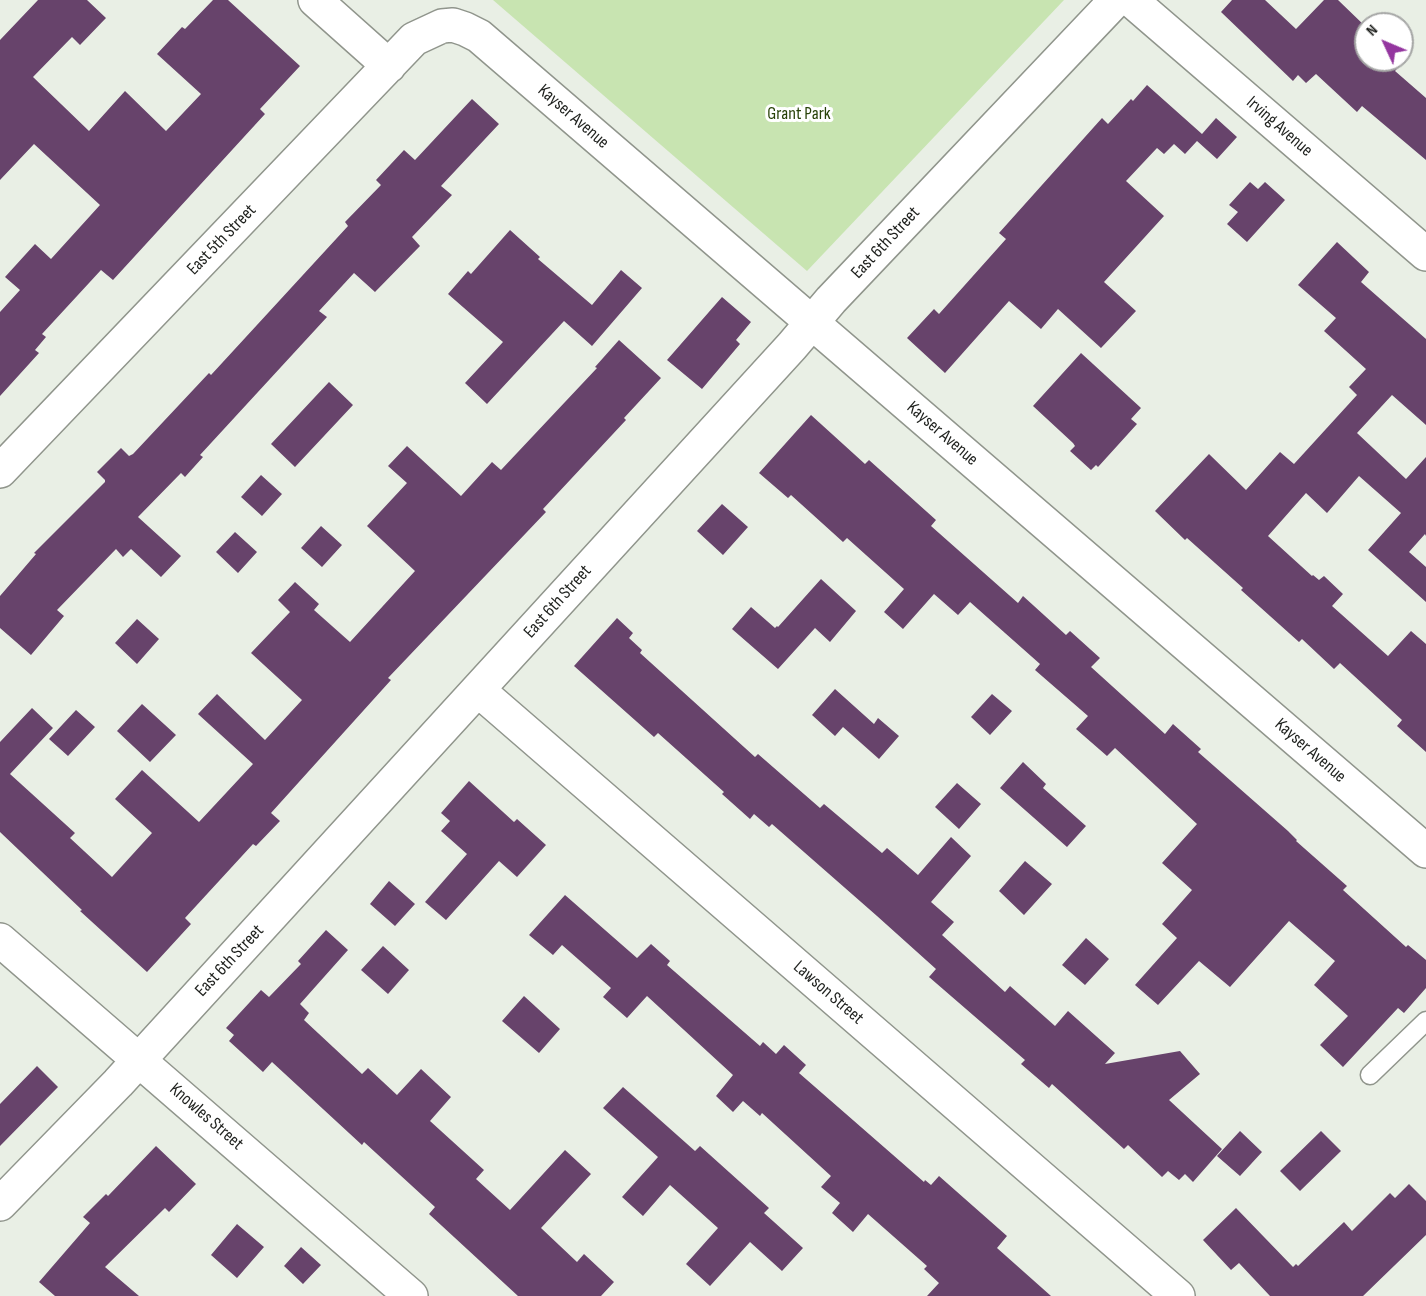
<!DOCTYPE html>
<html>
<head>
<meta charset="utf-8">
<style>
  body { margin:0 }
  #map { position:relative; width:1426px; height:1296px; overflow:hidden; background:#e9efe5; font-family:"Sofia Sans Condensed",sans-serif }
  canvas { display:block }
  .north { position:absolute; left:1354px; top:12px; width:60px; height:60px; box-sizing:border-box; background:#fff; border:2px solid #a5a6a5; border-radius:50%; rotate:314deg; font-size:16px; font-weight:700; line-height:24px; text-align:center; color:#1e201d }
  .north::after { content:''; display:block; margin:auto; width:21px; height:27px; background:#94369f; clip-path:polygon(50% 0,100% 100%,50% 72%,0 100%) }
</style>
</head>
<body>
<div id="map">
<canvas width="1426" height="1296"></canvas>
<div class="north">N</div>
</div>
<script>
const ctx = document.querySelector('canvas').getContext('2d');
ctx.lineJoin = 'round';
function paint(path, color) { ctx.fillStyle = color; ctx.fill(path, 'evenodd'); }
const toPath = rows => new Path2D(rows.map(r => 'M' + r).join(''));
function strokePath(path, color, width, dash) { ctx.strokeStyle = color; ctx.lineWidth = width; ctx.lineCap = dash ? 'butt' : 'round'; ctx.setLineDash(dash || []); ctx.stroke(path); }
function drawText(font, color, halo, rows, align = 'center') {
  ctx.font = font + ' "Sofia Sans Condensed",sans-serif'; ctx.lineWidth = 6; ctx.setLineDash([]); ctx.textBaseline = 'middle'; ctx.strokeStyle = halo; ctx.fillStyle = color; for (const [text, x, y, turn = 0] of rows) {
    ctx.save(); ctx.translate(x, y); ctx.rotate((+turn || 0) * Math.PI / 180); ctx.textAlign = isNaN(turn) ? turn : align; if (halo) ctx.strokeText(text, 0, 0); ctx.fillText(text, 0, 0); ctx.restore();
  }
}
const green = toPath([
  [493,0,1064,0,807,271]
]);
const building = toPath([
  [38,0,87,0,106,18,80,45,72,37,33,77,89,131,125,91,166,131,201,94,157,54,182,27,185,29,213,0,228,0,300,66,260,109,265,114,113,280,101,270,42,334,46,337,35,350,39,353,0,396,0,312,20,290,5,277,35,244,51,259,100,205,34,144,0,180,0,40],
  [1232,0,1265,0,1296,29,1324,0,1338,0,1366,27,1366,60,1402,59,1404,61,1395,71,1426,98,1426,160,1362,106,1357,112,1316,74,1306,83,1298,75,1293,81,1221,12],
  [1147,85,1202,134,1216,118,1237,137,1217,159,1197,141,1185,154,1174,144,1164,154,1157,148,1126,181,1164,216,1104,282,1136,311,1101,348,1058,309,1041,329,1009,301,945,373,907,338,934,309,939,314,1006,239,999,233,1102,118,1108,124,1131,99,1133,101],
  [472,99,499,124,441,186,452,195,412,237,420,246,375,292,354,273,319,311,327,317,200,455,203,457,185,477,181,473,138,517,181,556,161,577,131,549,123,557,116,549,57,610,64,616,31,655,0,628,0,596,36,554,34,553,105,482,105,480,97,472,121,448,129,456,133,454,209,373,211,375,348,226,345,222,381,185,376,180,404,150,415,160],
  [1250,182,1258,189,1265,182,1285,200,1247,242,1227,224,1238,212,1229,205],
  [510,230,540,257,538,259,592,305,621,270,642,288,592,346,564,321,487,404,465,383,503,342,448,294,468,271,471,274],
  [1337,242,1369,272,1361,282,1426,339,1426,425,1392,395,1357,433,1406,479,1426,457,1426,536,1425,534,1409,552,1426,567,1426,602,1368,550,1401,513,1359,476,1327,513,1306,493,1268,536,1312,576,1313,575,1319,580,1324,576,1343,594,1332,606,1388,656,1411,631,1426,644,1426,752,1397,726,1402,720,1340,663,1334,669,1302,639,1299,642,1241,590,1243,588,1187,538,1185,540,1155,511,1209,454,1246,490,1280,452,1294,464,1357,395,1349,387,1366,369,1324,331,1336,318,1298,285],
  [722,297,751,322,736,340,740,344,702,389,667,360],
  [619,340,661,378,624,418,626,420,543,509,546,512,388,678,391,680,271,813,280,821,256,846,253,844,185,918,191,924,147,972,80,911,82,910,0,832,0,742,32,708,53,728,10,774,75,833,70,838,112,877,152,833,115,799,142,770,199,822,253,764,198,714,217,694,265,740,302,700,251,653,290,612,278,600,295,582,319,604,314,610,350,642,415,571,367,526,407,483,388,466,407,446,461,496,492,462,501,470,597,368,595,367],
  [1081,353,1141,408,1131,419,1137,424,1098,467,1096,465,1091,470,1070,451,1075,446,1073,443,1033,406],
  [329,382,353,405,295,467,271,444],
  [811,415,865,464,869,460,936,520,931,526,1018,603,1023,596,1066,635,1070,631,1100,658,1091,667,1165,734,1173,724,1201,749,1198,752,1288,831,1297,840,1296,841,1347,886,1343,890,1406,947,1408,945,1426,960,1426,988,1404,1013,1398,1008,1343,1067,1320,1045,1348,1016,1314,985,1335,961,1289,921,1230,987,1199,961,1158,1005,1135,985,1177,938,1162,924,1192,890,1162,863,1197,824,1115,748,1107,756,1076,729,1088,716,1035,670,1040,664,970,602,958,615,934,594,903,629,884,612,904,589,847,538,843,542,791,495,788,498,759,473],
  [261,475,282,494,262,516,241,497],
  [722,504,748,527,723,555,697,531],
  [321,526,342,545,322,567,301,548],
  [235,532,257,552,238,573,216,552],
  [821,579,856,611,830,642,815,628,778,669,732,629,751,607,775,628,777,626,778,627],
  [617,618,633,633,629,638,642,650,640,653,755,757,758,754,820,808,824,804,882,853,887,848,918,875,951,837,971,856,931,902,954,922,942,935,1005,992,1010,986,1055,1026,1068,1011,1115,1053,1105,1064,1180,1051,1200,1074,1169,1100,1222,1149,1193,1182,1185,1174,1179,1180,1168,1171,1162,1177,1128,1145,1124,1149,1052,1084,1049,1088,1021,1064,1025,1060,929,977,936,969,877,916,772,824,769,827,754,814,750,819,722,794,724,792,658,733,654,737,574,666],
  [137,619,159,639,137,664,115,643],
  [835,689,874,724,878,718,899,736,879,759,843,727,835,736,812,715],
  [992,694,1012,711,990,735,971,717],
  [142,704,176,735,150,762,117,731],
  [76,710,95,727,68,756,49,739],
  [1023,762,1046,784,1043,788,1086,826,1067,847,1000,788],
  [469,781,514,822,517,819,546,845,517,877,499,861,446,920,425,902,467,854,441,831,450,821,441,813],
  [957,783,981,804,959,829,935,807],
  [1025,861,1052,884,1024,915,999,891],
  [389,881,415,904,395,926,370,904],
  [565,895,637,958,651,944,670,961,667,965,760,1046,763,1042,776,1054,784,1045,806,1065,799,1073,924,1182,925,1180,931,1185,939,1176,1007,1236,997,1248,1051,1296,927,1296,939,1283,924,1269,927,1266,868,1214,853,1232,832,1213,840,1203,821,1187,831,1176,762,1113,760,1116,743,1101,733,1112,716,1096,733,1075,647,996,627,1018,603,997,611,988,562,945,553,955,529,935],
  [326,930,348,950,300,1004,309,1013,304,1020,362,1074,368,1068,397,1095,421,1069,451,1097,430,1121,484,1170,476,1179,510,1210,565,1150,591,1174,541,1228,577,1262,584,1254,614,1282,601,1296,518,1296,429,1214,435,1207,364,1142,362,1145,272,1062,263,1072,229,1041,234,1035,226,1028,261,990,269,997,301,964,298,961],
  [1086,938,1109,959,1085,985,1062,965],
  [383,946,409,970,388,994,361,970],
  [524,996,560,1029,539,1053,502,1021],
  [37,1066,58,1087,0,1146,0,1104],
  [623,1087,695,1151,700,1146,769,1208,764,1213,803,1248,782,1271,750,1242,710,1286,686,1264,718,1228,670,1185,643,1216,622,1197,658,1157,603,1108],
  [1240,1131,1262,1152,1240,1176,1217,1156],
  [1321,1131,1341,1151,1300,1191,1280,1171],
  [156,1146,196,1184,169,1212,165,1208,105,1267,139,1296,55,1296,39,1282,90,1223,83,1217,106,1194,108,1196],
  [1409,1184,1426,1201,1426,1235,1363,1296,1270,1296,1239,1263,1231,1270,1203,1240,1236,1208,1293,1267,1296,1264,1298,1266,1344,1222,1352,1231,1390,1193,1395,1198],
  [237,1224,264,1247,237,1278,211,1255],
  [301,1247,321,1265,303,1284,284,1266]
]);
const lane = toPath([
  [1370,1075,1426,1021]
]);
const street = toPath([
  [315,0,389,66],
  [1131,0,1426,254],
  [0,471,414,39,442,26,453,25,465,29,479,36,1426,851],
  [478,690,1178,1296],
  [0,940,411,1296],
  [0,1204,118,1083,792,346,831,300,1116,0]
]);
const parkNames = [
  ["Grant Park",799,114]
];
const streetNames = [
  ["Kayser Avenue",573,117,41],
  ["Irving Avenue",1279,127,41],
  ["East 5th Street",222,240,-46],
  ["East 6th Street",886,243,-47],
  ["Kayser Avenue",942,434,41],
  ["East 6th Street",558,602,-48],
  ["Kayser Avenue",1310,751,41],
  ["East 6th Street",230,961,-47],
  ["Lawson Street",828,993,41],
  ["Knowles Street",206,1117,41]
];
paint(green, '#c8e4b1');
paint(building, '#67436b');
strokePath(lane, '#90958c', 21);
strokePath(street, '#90958c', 36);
strokePath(lane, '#fff', 18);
strokePath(street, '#fff', 33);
drawText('18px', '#284208', '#fff', parkNames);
drawText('18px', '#1e201d', '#fff', streetNames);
</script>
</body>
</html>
